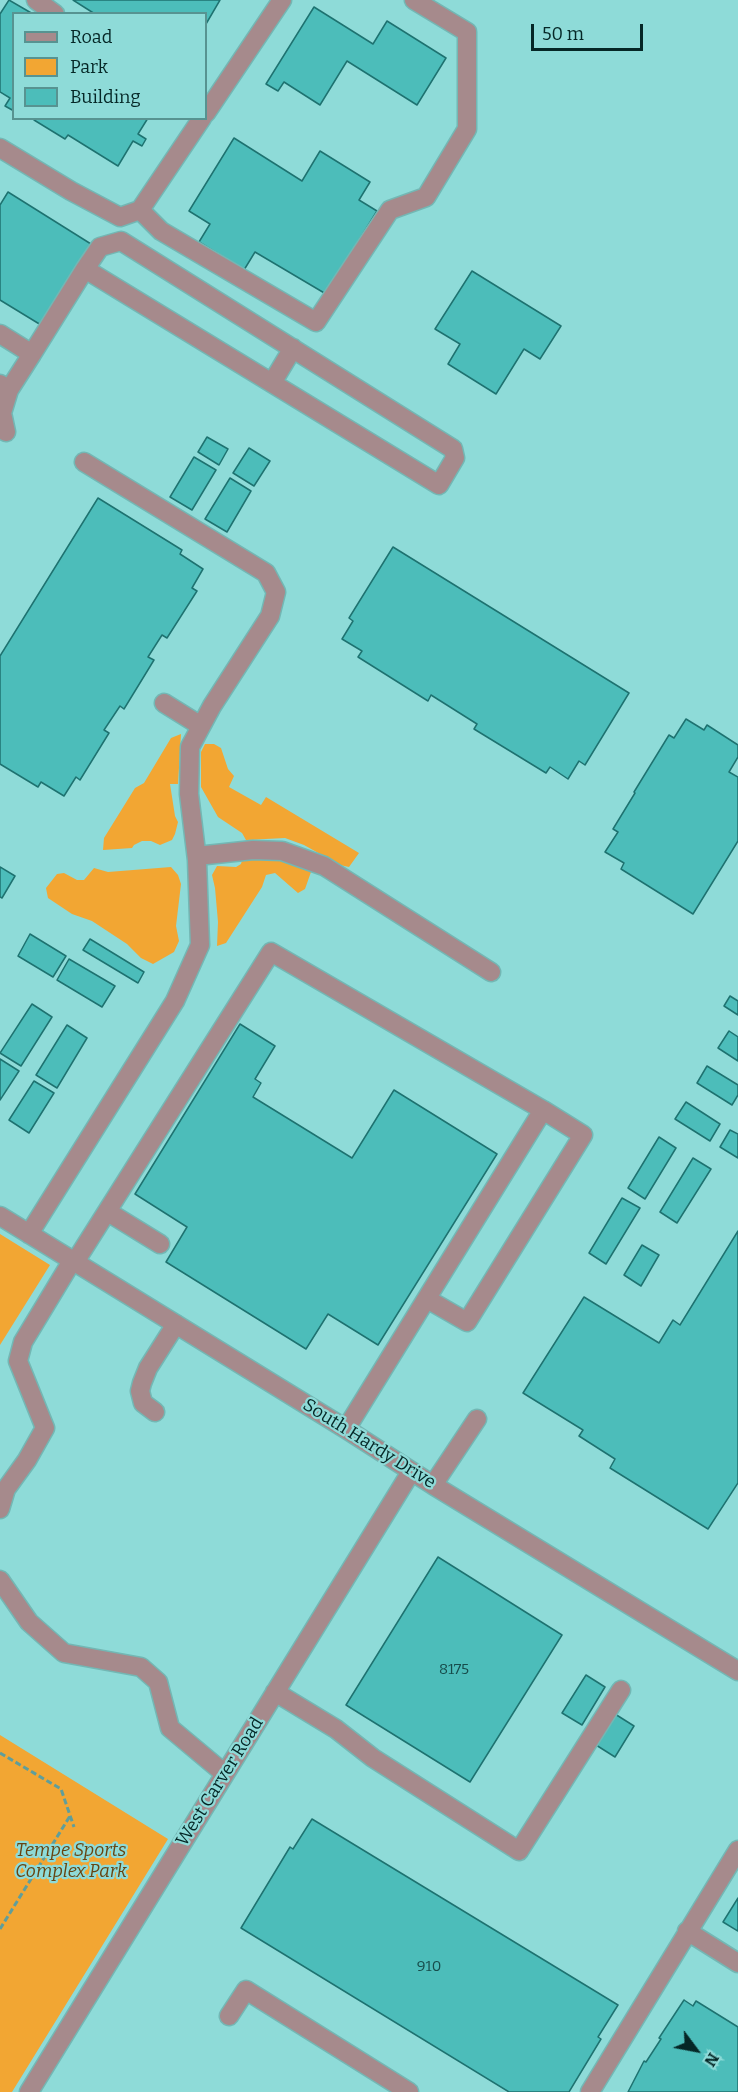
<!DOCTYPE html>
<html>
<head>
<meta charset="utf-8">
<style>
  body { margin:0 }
  #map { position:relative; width:738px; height:2092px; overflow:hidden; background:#8edbd8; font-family:Bitter,serif }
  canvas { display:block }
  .legend { position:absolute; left:12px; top:12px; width:195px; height:108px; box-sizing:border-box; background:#8edbd8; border:2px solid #579391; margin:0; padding:8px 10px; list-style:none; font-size:18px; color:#052726 }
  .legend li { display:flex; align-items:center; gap:12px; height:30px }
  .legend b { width:30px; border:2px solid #579391 }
  .north { position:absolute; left:666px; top:2020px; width:60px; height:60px; -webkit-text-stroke:4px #8edbd8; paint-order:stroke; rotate:122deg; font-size:16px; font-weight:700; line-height:24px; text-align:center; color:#052726 }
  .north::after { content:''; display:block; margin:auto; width:21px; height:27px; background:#052726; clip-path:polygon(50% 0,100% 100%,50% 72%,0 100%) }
  .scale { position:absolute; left:531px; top:24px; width:112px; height:27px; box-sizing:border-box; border:3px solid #052726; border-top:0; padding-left:8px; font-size:18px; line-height:21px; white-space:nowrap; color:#052726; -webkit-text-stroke:4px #8edbd8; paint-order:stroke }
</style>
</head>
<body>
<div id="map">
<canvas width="738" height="2092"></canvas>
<ul class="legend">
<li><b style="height:8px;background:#a68a8c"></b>Road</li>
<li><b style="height:16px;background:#f2a633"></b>Park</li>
<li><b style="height:16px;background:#4cbdba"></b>Building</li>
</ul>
<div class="north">N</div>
<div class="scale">50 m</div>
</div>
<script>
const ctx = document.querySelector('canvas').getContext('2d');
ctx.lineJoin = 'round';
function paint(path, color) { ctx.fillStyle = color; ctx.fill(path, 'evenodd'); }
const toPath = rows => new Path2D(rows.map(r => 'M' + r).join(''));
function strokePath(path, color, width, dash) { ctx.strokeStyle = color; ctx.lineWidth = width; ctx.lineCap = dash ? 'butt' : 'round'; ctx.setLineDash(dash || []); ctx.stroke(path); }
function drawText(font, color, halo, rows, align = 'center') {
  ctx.font = font + ' Bitter,serif'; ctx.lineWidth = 4.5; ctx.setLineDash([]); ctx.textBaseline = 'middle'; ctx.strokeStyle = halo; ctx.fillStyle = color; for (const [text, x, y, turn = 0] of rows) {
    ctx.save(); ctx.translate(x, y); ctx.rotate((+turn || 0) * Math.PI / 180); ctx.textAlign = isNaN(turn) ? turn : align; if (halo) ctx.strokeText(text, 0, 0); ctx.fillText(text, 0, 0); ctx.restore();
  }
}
const green = toPath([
  [181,734,178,784,170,784,175,816,178,822,175,834,172,840,160,845,151,841,142,841,134,845,132,848,103,850,104,838,135,788,144,783,171,738],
  [205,744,214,744,221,748,228,769,234,776,229,787,261,805,266,797,359,853,349,867,340,865,304,845,285,838,246,840,242,833,218,817,201,787,201,752],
  [261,859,282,859,297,864,311,872,305,889,298,893,275,873,266,875,262,887,226,943,217,946,218,922,215,888,212,875,217,866,236,867,241,864,242,860],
  [171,867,178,875,181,884,176,926,179,941,174,952,153,964,141,958,127,944,92,921,72,914,48,898,46,888,57,874,64,873,77,880,84,880,94,868,108,872],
  [0,1234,50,1265,0,1345],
  [0,1735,168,1839,12,2092,0,2092]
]);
const building = toPath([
  [9,0,33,14,14,14,14,111,5,106,10,98,0,92,0,14,9,0],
  [73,0,220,0,206,24,206,14,95,14,73,0],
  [314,7,373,44,387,21,446,58,417,105,347,61,320,105,284,82,278,91,266,84,314,7],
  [35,118,148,118,138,134,146,139,142,146,133,141,118,166,68,135,65,139,34,120,35,118],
  [234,138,302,181,320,151,370,182,359,200,377,211,326,294,255,252,244,270,199,242,210,224,189,211,234,138],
  [8,192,91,244,41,325,0,300,0,205,8,192],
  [472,271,561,326,540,359,524,349,496,394,448,364,460,344,435,329,472,271],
  [207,437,228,449,219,465,198,452,207,437],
  [249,448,270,461,254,486,233,473,249,448],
  [194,457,216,470,192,510,170,497,194,457],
  [230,478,251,491,227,532,205,519,230,478],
  [98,498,182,550,180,554,203,569,192,588,197,591,167,638,162,635,148,657,154,660,124,709,120,706,104,730,109,733,80,780,76,777,64,796,41,782,38,787,0,764,0,656,98,498],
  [393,547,629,693,585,765,579,761,568,779,550,767,546,773,474,729,477,724,431,695,428,701,358,657,362,651,342,639,353,621,349,618,393,547],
  [686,719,704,730,707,725,738,745,738,757,729,772,738,777,738,841,693,914,621,869,624,863,605,852,618,832,613,829,635,793,634,792,669,735,674,738,686,719],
  [0,867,15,876,2,898,0,897,0,867],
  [30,934,66,956,53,977,18,956,30,934],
  [90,939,144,972,138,983,83,950,90,939],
  [69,959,115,986,102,1007,57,980,69,959],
  [730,996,738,1001,738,1015,724,1006,730,996],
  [32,1004,52,1017,21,1066,0,1053,32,1004],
  [240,1024,275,1046,255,1079,261,1083,253,1097,352,1158,394,1090,497,1154,378,1345,328,1314,306,1349,166,1262,187,1227,135,1194,240,1024],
  [67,1025,87,1038,57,1088,36,1075,67,1025],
  [729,1031,738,1037,738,1061,718,1048,729,1031],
  [0,1059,19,1071,0,1100,0,1059],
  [707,1066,738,1085,738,1095,732,1105,697,1083,707,1066],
  [34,1081,54,1093,29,1133,9,1120,34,1081],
  [686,1102,720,1124,710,1141,675,1119,686,1102],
  [730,1130,738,1134,738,1158,720,1147,730,1130],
  [659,1137,676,1148,645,1199,628,1188,659,1137],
  [693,1158,711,1169,677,1223,660,1212,693,1158],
  [622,1198,640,1208,606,1264,589,1253,622,1198],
  [738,1231,738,1483,708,1529,610,1468,615,1459,579,1436,583,1430,523,1393,584,1297,659,1343,673,1320,680,1325,738,1231],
  [642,1245,659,1255,641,1286,624,1275,642,1245],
  [438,1557,562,1635,470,1782,346,1705,438,1557],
  [586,1675,605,1687,582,1725,562,1713,586,1675],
  [615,1714,634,1726,615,1757,596,1745,615,1714],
  [312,1819,618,2005,598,2037,601,2039,569,2092,509,2092,241,1928,290,1847,293,1849,312,1819],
  [738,1898,738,1931,723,1922,738,1898],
  [684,2000,693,2006,696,2001,738,2027,738,2092,628,2092,644,2061,646,2062,661,2039,659,2038,684,2000]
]);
const path = toPath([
  [0,1753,61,1789,74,1827],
  [0,1929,70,1816]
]);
const minor = toPath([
  [36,0,55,14],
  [206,113,282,0],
  [0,148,71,191,120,217,140,210,202,118],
  [140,210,161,231,316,322,390,210,426,197,467,129,467,32,414,0],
  [0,334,32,354,85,269,100,247,121,241,453,449,455,458,439,485,85,269],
  [272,383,293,348],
  [0,384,9,390,2,413,6,432],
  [9,390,32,354],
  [164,703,201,726],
  [197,856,253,850,282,851,324,866,491,972],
  [108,1212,160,1244],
  [0,1216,346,1429,433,1485,738,1671],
  [29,1234,175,1001,200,945,197,860,189,794,190,747,212,706,270,616,276,592,266,573,84,462],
  [75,1262,271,952,543,1110,346,1429],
  [427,1299,467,1322,583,1135,543,1110],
  [155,1412,143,1403,140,1391,142,1383,148,1368,176,1324],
  [433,1485,477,1419],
  [0,1509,6,1489,27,1460,45,1428,18,1361,23,1342,72,1261],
  [0,1580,29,1622,64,1653,141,1667,158,1682,170,1728,225,1774],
  [275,1692,336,1729,373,1758,519,1851,621,1690],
  [687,1931,738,1963],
  [229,2016,246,1990,409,2092],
  [29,2092,411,1472],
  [590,2092,738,1850]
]);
const numberNames = [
  ["8175",454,1670],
  ["910",429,1967]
];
const streetNames = [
  ["South Hardy Drive",369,1444,32],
  ["West Carver Road",220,1782,-58]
];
const parkNames = [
  ["Tempe Sports",71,1851],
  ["Complex Park",71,1872]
];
paint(green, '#f2a633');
paint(building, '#4cbdba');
strokePath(building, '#1e7270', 1.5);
strokePath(minor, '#73b7b4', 21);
strokePath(path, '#5f9e9b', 3, [6, 3]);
strokePath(minor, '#a68a8c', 18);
drawText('15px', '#174c4b', null, numberNames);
drawText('18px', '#052726', '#8edbd8', streetNames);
drawText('italic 18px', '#674512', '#8edbd8', parkNames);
</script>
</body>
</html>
